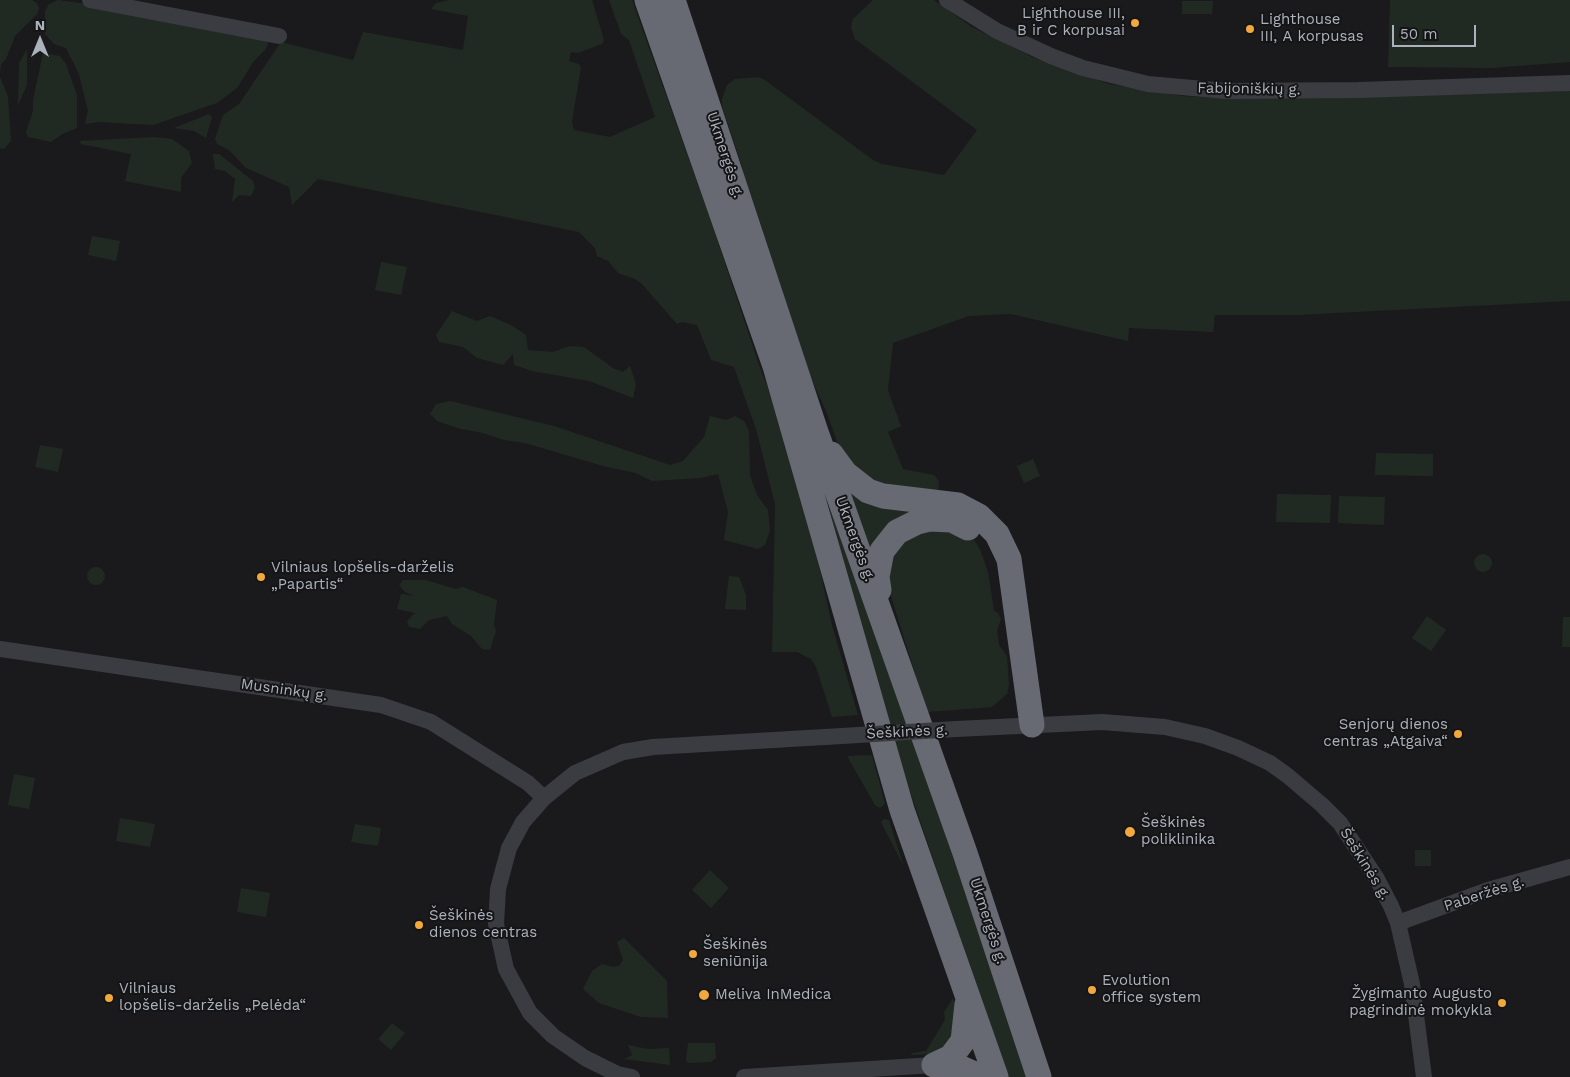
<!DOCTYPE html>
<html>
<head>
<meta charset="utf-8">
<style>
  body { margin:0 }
  #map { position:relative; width:1570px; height:1077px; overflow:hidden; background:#1a1a1c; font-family:"Work Sans",sans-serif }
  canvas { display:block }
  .north { position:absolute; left:15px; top:15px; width:50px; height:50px; -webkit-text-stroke:4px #151517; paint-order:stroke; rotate:0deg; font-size:14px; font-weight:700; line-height:20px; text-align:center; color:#acb2bb }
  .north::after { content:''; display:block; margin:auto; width:18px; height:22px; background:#acb2bb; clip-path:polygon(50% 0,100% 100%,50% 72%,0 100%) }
  .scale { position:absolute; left:1392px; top:25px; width:84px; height:22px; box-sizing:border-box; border:2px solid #acb2bb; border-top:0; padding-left:6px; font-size:15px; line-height:18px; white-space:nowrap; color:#acb2bb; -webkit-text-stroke:4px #151517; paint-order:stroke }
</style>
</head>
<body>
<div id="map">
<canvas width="1570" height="1077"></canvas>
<div class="north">N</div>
<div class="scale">50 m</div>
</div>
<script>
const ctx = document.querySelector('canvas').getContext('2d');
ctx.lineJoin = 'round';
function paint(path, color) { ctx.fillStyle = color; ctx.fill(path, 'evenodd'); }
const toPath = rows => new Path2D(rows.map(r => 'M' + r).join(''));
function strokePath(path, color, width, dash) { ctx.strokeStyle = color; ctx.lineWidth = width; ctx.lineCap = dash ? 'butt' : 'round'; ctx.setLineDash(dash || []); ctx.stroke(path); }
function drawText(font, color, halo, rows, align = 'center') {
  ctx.font = font + ' "Work Sans",sans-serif'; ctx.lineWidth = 4; ctx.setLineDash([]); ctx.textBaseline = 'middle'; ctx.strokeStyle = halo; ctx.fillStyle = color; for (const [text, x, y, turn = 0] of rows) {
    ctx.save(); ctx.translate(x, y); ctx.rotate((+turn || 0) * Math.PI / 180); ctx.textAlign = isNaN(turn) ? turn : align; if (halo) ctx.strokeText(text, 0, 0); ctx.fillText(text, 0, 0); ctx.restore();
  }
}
const green = toPath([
  [0,0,32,0,37,3,39,8,37,14,15,36,6,59,1,64,0,75],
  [58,0,127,10,269,40,266,49,254,61,237,88,217,103,153,125,98,122,85,124,88,111,79,74,66,48,54,44,45,34,45,11,49,4],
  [450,0,592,0,604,40,602,44,578,53,571,52,569,61,579,64,581,68,572,121,574,130,610,137,655,117,629,40,621,34,609,0,632,0,710,218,759,365,785,431,804,498,832,625,858,715,832,717,816,667,811,659,797,652,772,652,775,504,756,429,734,367,711,360,697,325,682,322,677,324,642,284,635,279,618,273,608,261,597,256,595,248,579,232,318,179,292,205,289,187,246,168,229,150,217,144,215,139,223,115,239,104,281,42,353,60,363,32,463,50,468,16,431,9,436,3],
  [873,0,934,0,972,27,1032,57,1109,84,1182,96,1220,98,1370,96,1570,91,1570,301,1297,315,1215,315,1213,332,1129,328,1128,341,1011,314,969,316,893,343,888,390,901,426,888,432,903,469,934,475,939,481,938,496,890,492,846,466,826,411,801,357,745,189,742,167,722,106,722,99,727,85,735,79,758,77,765,80,873,160,882,164,944,175,977,130,855,39,851,27,853,19],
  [1390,0,1570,0,1570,62,1491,68,1388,67],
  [1182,1,1213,1,1212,14,1182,14],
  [27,49,27,85,18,105,19,63],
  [43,53,60,56,66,64,77,95,77,128,64,133,51,142,28,137,26,132,33,111,33,100],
  [0,77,8,97,11,141,4,149,0,148],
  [209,114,212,117,206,138,194,131,174,128],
  [154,137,172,139,189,151,192,163,181,178,181,192,125,181,131,154,81,144,80,141],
  [213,154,219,154,253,181,255,188,251,196,239,195,232,202,235,179,225,171,215,169],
  [92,236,120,241,116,261,88,255],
  [381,262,407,267,401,295,375,290],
  [452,311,477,321,490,316,511,325,526,335,528,350,553,352,570,346,584,347,613,368,623,372,630,366,636,384,633,398,589,381,532,371,514,365,513,354,503,365,477,358,463,347,439,342,436,335],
  [450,401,554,426,670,465,683,461,704,437,710,416,726,420,735,416,744,421,749,431,750,475,757,495,768,510,770,530,765,545,758,549,724,540,728,512,718,474,700,478,652,481,636,473,603,466,525,443,504,440,483,433,461,429,437,421,430,414,436,404],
  [40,445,63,449,58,472,35,467],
  [1376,453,1433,454,1433,476,1375,475],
  [1033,459,1040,476,1024,483,1017,466],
  [847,486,878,502,946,507,965,513,984,528,993,540,1000,558,1025,693,1022,694,998,562,993,547,986,535,972,521,959,514,943,510,928,510,909,517,885,534,871,560],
  [1277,494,1331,495,1330,523,1276,522],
  [1339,496,1385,497,1384,525,1338,523],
  [827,498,887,664,1028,1077,1008,1077,858,640],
  [944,523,970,534,980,549,988,572,994,611,998,613,1001,619,997,631,999,645,1007,656,1009,684,1007,694,992,707,927,712,886,580,897,540],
  '1474 563a9 9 0 1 1 18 0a9 9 0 1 1-18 0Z',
  '87 576a9 9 0 1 1 18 0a9 9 0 1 1-18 0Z',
  [729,576,739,577,746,595,746,610,725,609],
  [403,580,426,580,455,589,463,587,497,600,494,624,496,631,490,650,482,649,471,636,452,624,447,616,429,620,420,629,409,627,407,621,415,613,397,609,401,594,414,596,405,592,399,585],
  [1427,616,1446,630,1431,651,1412,638],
  [1563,617,1570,617,1570,647,1562,647],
  [872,755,885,804,880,808,875,805,847,756],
  [14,774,35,778,29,809,8,805],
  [120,818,155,824,150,847,116,841],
  [884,819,889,820,904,867,881,822],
  [355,824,381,828,378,846,351,842],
  [1415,850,1431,850,1431,866,1415,866],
  [710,870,729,888,711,908,692,890],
  [241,888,270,893,266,917,237,912],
  [624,938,667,981,668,1018,641,1017,599,1003,583,989,592,971,602,964,614,967,620,965,623,960,617,942],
  [953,998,959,1017,960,1036,932,1054,911,1055,912,1053,926,1051,945,1020,944,1012],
  [392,1023,405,1033,391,1050,378,1039],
  [688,1043,715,1043,716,1058,711,1062,689,1063,686,1061],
  [628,1045,648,1049,669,1048,670,1065,624,1059,632,1055]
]);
const minor = toPath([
  [90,0,279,36],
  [947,0,997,31,1051,56,1083,68,1148,84,1226,91,1359,90,1570,83],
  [0,649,381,705,431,722,528,783,544,798],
  [956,729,1102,722,1165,727,1205,736,1238,748,1270,763,1288,776,1322,805,1340,823,1377,879,1391,906,1398,923,1412,984,1424,1077],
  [1398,923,1488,890,1570,867],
  [632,1077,617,1074,585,1058,553,1036,530,1013,506,969,496,924,498,889,509,848,523,822,544,798,575,773,623,752,653,747,842,736],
  [744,1077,934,1065]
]);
const highway = toPath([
  [647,0,775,366,902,810,996,1077],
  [673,0,816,432,965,853,1039,1077],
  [831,454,845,473,868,491,883,496,958,505,979,516,997,534,1009,559,1032,725],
  [879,590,877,577,882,551,897,532,917,522,929,519,952,520,968,528],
  [934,1065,951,1057,963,1041,967,1004],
  [934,1065,961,1068,981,1077]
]);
const minorBridge = toPath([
  [842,736,956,729]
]);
const markers = [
  [1135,23,5,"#f1a83c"],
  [1250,29,5,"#f1a83c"],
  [261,577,5,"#f1a83c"],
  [1458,734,5,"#f1a83c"],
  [1130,832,6,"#f1a83c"],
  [419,925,5,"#f1a83c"],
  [693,954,5,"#f1a83c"],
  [1092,990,5,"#f1a83c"],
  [704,995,6,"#f1a83c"],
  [109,998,5,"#f1a83c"],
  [1502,1003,5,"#f1a83c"]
];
const poiNames = [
  ["Lighthouse III,",1125,14,"right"],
  ["B ir C korpusai",1125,31,"right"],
  ["Lighthouse",1260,20],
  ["III, A korpusas",1260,37],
  ["Vilniaus lopšelis-darželis",271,568],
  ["„Papartis“",271,585],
  ["Senjorų dienos",1448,725,"right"],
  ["centras „Atgaiva“",1448,742,"right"],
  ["Šeškinės",1141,823],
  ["poliklinika",1141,840],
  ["Šeškinės",429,916],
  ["dienos centras",429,933],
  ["Šeškinės",703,945],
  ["seniūnija",703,962],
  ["Evolution",1102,981],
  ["office system",1102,998],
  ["Vilniaus",119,989],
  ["lopšelis-darželis „Pelėda“",119,1006],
  ["Žygimanto Augusto",1492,994,"right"],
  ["pagrindinė mokykla",1492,1011,"right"],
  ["Meliva InMedica",715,995]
];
const streetNames = [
  ["Fabijoniškių g.",1249,89,1],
  ["Ukmergės g.",725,155,72],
  ["Ukmergės g.",855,539,70],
  ["Musninkų g.",284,690,8],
  ["Šeškinės g.",907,732,-3],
  ["Šeškinės g.",1365,864,58],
  ["Paberžės g.",1484,894,-18],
  ["Ukmergės g.",988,921,72]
];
paint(green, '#212a22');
strokePath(minor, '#3b3c41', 16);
strokePath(highway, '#676a72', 25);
strokePath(minorBridge, '#3b3c41', 16);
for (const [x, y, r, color] of markers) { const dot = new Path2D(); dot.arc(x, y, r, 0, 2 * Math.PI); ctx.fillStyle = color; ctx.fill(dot); strokePath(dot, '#151517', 2); }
drawText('15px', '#acb2bb', '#151517', poiNames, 'left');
drawText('15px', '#acb2bb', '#151517', streetNames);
</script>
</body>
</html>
